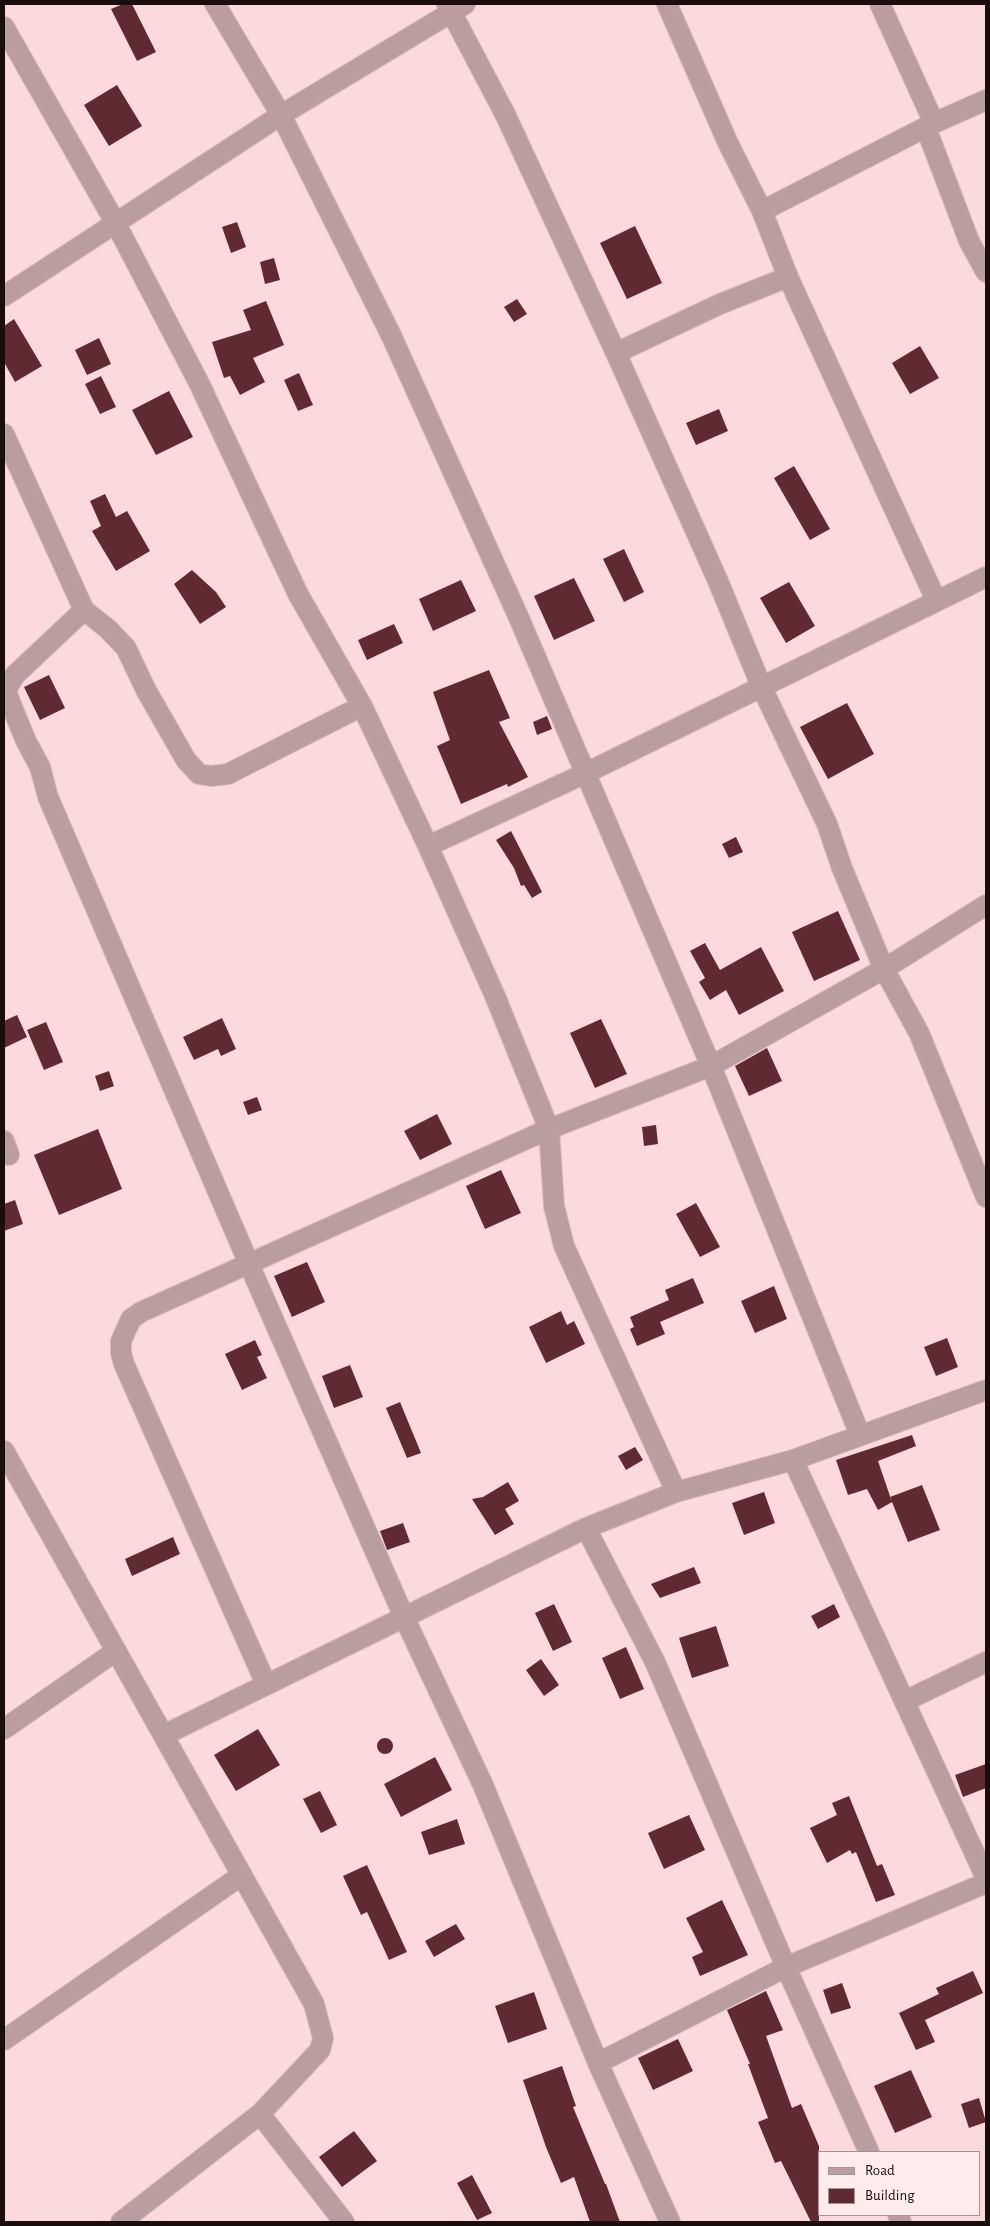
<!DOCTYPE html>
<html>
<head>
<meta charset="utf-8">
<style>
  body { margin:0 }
  #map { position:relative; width:990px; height:2226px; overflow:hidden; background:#fcdadc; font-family:"Alegreya Sans",sans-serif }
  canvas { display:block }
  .frame { position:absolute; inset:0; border:5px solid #1b0d0e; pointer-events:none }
  .legend { position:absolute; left:818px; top:2151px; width:162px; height:65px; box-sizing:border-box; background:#feeced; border:1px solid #a39394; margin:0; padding:6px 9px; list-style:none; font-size:15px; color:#1b0d0e }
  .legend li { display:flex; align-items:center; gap:10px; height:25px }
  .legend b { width:25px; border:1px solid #a39394 }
</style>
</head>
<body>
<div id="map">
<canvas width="990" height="2226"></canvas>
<div class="frame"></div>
<ul class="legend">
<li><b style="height:6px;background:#ba9e9f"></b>Road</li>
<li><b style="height:14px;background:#5f2b31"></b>Building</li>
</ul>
</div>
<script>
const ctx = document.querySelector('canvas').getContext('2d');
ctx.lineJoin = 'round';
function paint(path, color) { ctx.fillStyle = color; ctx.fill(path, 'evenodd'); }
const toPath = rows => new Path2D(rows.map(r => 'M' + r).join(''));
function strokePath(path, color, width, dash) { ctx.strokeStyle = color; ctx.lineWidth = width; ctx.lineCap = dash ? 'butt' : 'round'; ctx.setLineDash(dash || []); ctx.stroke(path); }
const building = toPath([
  [123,4,132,4,156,52,137,61,111,9],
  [117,85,142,126,109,146,84,105],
  [237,222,246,247,231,253,222,227],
  [635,226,662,283,627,299,600,243],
  [274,258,280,280,265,284,260,262],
  [517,299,527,314,514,322,504,307],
  [266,301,284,345,253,358,265,382,240,395,230,376,224,378,212,342,251,330,243,310],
  [14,319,42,366,15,382,4,362,4,326],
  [99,338,111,364,87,375,75,350],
  [920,346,939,378,910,394,892,363],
  [299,373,313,405,298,411,284,380],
  [101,376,116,407,100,414,85,384],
  [169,391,193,437,156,455,132,410],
  [719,409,728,431,696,445,686,423],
  [794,466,830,529,810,540,774,478],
  [105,494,116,517,127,511,150,551,116,571,92,531,101,526,90,501],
  [624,549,644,592,624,602,603,559],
  [192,570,216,592,226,607,200,624,174,584],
  [574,578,595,621,554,640,534,596],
  [461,580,476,611,433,631,419,599],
  [789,582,815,626,786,643,760,598],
  [394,624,403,643,367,660,358,640],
  [489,670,510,718,499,722,528,777,508,787,507,784,461,804,437,746,450,740,433,692],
  [49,675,65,708,40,720,24,687],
  [847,703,874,754,828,779,800,727],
  [547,716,552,729,537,735,533,722],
  [511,831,542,892,532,898,524,885,521,886,514,868,496,840],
  [736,837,743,852,729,858,722,844],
  [838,911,860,960,814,981,792,932],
  [705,943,720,970,761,947,784,991,739,1015,726,990,710,1000,699,982,705,978,690,951],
  [17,1015,27,1037,4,1048,4,1021],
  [222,1018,236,1049,221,1056,218,1049,194,1060,183,1037],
  [601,1019,627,1074,595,1088,570,1033],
  [46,1022,63,1062,44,1070,27,1030],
  [767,1048,782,1081,749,1096,735,1066],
  [109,1071,114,1086,100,1091,95,1076],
  [257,1097,262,1110,248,1115,243,1102],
  [437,1114,452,1144,420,1160,404,1131],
  [656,1125,658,1144,644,1146,642,1127],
  [98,1129,122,1189,59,1215,34,1155],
  [501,1170,521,1213,485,1229,466,1186],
  [15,1200,23,1224,4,1231,4,1204],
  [696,1203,720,1247,700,1257,676,1214],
  [307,1262,325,1302,292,1317,274,1276],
  [693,1278,704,1303,660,1322,665,1334,637,1346,630,1329,634,1327,630,1317,669,1300,665,1290],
  [774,1286,787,1319,755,1333,741,1301],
  [561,1311,567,1325,574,1321,585,1344,546,1363,529,1327],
  [947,1338,958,1367,936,1376,924,1347],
  [255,1340,262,1355,257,1357,267,1378,242,1390,225,1354],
  [350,1365,363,1397,334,1408,322,1376],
  [400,1402,421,1453,407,1458,386,1408],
  [912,1435,916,1446,878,1461,892,1502,878,1510,867,1489,848,1495,836,1460],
  [635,1447,643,1460,626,1470,618,1456],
  [508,1482,519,1501,505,1509,514,1524,495,1535,472,1499,483,1497],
  [922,1485,940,1530,908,1542,890,1497],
  [764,1492,775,1523,744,1535,732,1503],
  [403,1523,410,1542,387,1550,380,1531],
  [173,1537,180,1554,132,1576,125,1559],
  [694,1567,701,1583,660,1598,651,1584],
  [554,1604,572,1642,553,1651,535,1613],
  [834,1604,840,1617,818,1629,811,1616],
  [716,1626,729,1666,692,1678,679,1638],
  [626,1647,644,1689,620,1699,602,1658],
  [541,1659,559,1685,544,1696,526,1670],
  [258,1729,280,1765,236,1791,214,1755],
  '377 1746a8 8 0 1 1 16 0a8 8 0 1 1-16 0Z',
  [435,1757,452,1790,401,1817,384,1784],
  [986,1764,986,1788,963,1797,955,1775],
  [320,1791,337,1825,321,1833,303,1799],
  [849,1796,877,1866,882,1864,895,1895,876,1902,856,1852,852,1854,850,1850,827,1863,810,1828,837,1815,832,1803],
  [689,1815,705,1850,664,1869,648,1833],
  [457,1819,465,1844,429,1855,421,1832],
  [367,1865,407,1952,389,1960,367,1912,361,1915,343,1876],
  [722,1900,748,1955,700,1976,692,1957,703,1952,686,1918],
  [456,1924,465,1939,434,1957,425,1941],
  [973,1971,983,1993,925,2020,935,2042,916,2050,899,2013,939,1994,936,1988],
  [842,1983,851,2008,831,2014,823,1990],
  [766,1991,783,2030,766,2036,792,2108,801,2104,819,2146,819,2222,811,2222,781,2161,775,2163,758,2122,768,2118,748,2064,750,2064,727,2010],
  [534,1992,547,2029,508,2043,495,2006],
  [678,2039,693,2071,653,2090,638,2058],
  [562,2066,576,2106,573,2107,605,2184,606,2184,620,2222,590,2222,574,2177,561,2183,546,2147,523,2080],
  [911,2070,932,2117,895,2133,874,2086],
  [979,2098,986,2122,969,2128,961,2104],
  [354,2131,377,2161,342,2187,319,2157],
  [472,2175,492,2213,477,2220,457,2183]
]);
const minor = toPath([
  [215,4,281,115,391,335,519,618,711,1066,860,1435],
  [447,4,505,114,616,353,718,581,762,688,827,824,842,868,884,969,919,1033,986,1197],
  [880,4,934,123],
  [4,27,115,222,199,383,298,594,362,706,428,846,495,996,549,1129,554,1206,564,1246,676,1492],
  [926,128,969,241,986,272],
  [762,211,934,123,986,100],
  [788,277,936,600],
  [4,296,281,115,465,4],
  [616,353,720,304,788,277,762,211,728,143,667,4],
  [4,434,84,610,108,629,126,648,146,690,186,760,199,774,211,776,228,774,362,706],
  [84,610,15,675,7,688,8,697,26,741,40,767,48,797,249,1264,404,1617,483,1785,598,2063,670,2222],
  [428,846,586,773,986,577],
  [4,1141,9,1155],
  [4,1451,314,2004,323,2038,320,2050,260,2114,121,2222],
  [793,1460,986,1878],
  [586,1528,655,1662,786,1967,869,2152],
  [266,1684,124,1364,121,1353,121,1341,131,1319,141,1312,549,1129,711,1066,884,969,986,905],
  [905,1701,986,1662],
  [4,1729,116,1651],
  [164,1735,586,1528,676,1492,793,1460,986,1390],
  [4,2040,242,1875],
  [598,2063,786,1967,986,1883],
  [260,2114,344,2222],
  [898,2215,901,2222]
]);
paint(building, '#5f2b31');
strokePath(minor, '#d8b9bb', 22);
strokePath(minor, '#ba9e9f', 20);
</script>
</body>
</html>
